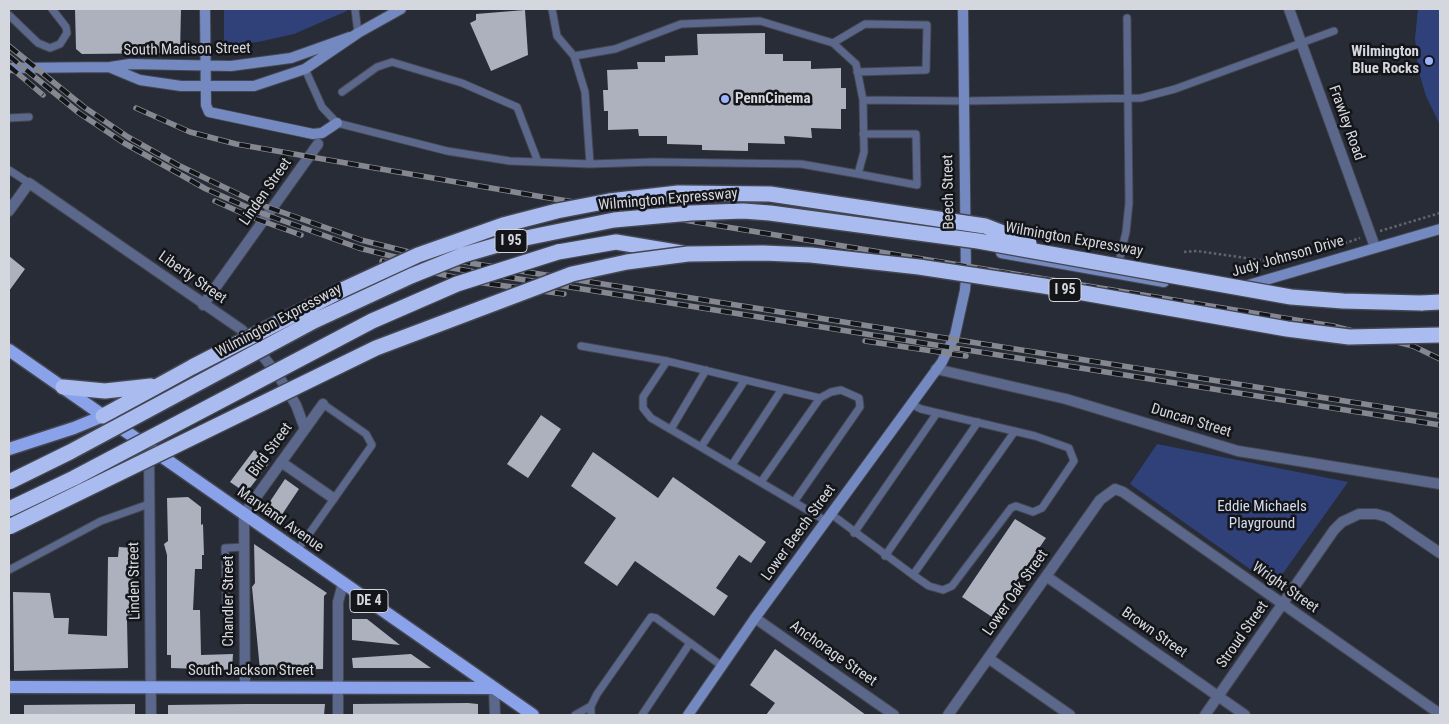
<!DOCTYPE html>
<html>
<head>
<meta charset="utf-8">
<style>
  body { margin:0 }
  #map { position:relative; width:1449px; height:724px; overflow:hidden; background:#282c36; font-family:"Roboto Condensed",sans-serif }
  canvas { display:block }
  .frame { position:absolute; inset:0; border:10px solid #d5d7de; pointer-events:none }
</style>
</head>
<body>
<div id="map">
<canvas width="1449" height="724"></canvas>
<div class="frame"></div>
</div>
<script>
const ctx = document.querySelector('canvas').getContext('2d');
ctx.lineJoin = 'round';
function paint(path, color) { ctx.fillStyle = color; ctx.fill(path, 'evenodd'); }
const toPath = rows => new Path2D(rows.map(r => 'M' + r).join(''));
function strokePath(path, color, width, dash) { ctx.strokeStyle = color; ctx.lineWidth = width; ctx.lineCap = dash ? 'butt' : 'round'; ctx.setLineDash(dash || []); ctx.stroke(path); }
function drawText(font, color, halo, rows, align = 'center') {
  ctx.font = font + ' "Roboto Condensed",sans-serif'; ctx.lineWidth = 5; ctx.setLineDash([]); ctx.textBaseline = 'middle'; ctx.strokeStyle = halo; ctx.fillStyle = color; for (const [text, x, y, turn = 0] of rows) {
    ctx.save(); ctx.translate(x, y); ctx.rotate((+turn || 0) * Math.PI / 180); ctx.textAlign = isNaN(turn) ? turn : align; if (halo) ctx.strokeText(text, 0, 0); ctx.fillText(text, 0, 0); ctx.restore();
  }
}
const green = toPath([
  [224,9,347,9,347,11,294,34,258,42,226,45,224,41],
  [1418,9,1440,9,1440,125,1426,96,1418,69,1415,38],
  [1157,444,1348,482,1274,586,1130,484]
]);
const building = toPath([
  [75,9,181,9,180,53,82,54,76,49],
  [525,10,528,55,491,71,470,23,476,20,476,14],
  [765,33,765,54,783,54,783,61,811,61,811,69,841,68,841,88,846,88,846,109,841,109,841,129,811,128,812,138,784,136,785,144,748,143,748,151,702,150,702,145,667,144,667,136,639,136,638,129,608,130,608,111,604,111,603,90,608,90,607,70,638,69,637,62,665,62,665,56,698,55,697,34],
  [9,256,25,269,9,291],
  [541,415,561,429,528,478,507,464],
  [254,450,270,462,246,493,230,482],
  [593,452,658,498,673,477,766,542,751,563,739,555,716,588,728,596,714,616,635,561,617,586,584,563,616,518,571,486],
  [285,479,299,489,281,516,267,506],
  [188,497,201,507,201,525,203,524,204,555,202,555,202,569,195,569,193,610,200,610,201,655,233,654,232,670,171,668,171,655,167,655,167,555,164,544,168,541,167,498],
  [1015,519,1046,538,992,617,962,597],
  [254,544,327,593,324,596,323,669,260,670,252,587,255,583],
  [119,547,133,548,132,620,127,620,128,668,14,671,13,592,50,593,54,618,69,618,68,634,107,636,108,557,118,557],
  [234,607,235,626,224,627,223,608],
  [352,619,367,619,400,645,352,640],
  [775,649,866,715,766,715,775,703,750,685],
  [411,654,431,668,353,668,352,658],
  [468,703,478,704,478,715,353,715,353,704],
  [135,704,135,715,24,715,24,705],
  [246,704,325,704,324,715,168,715,168,705]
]);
const path = toPath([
  [1380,231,1440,213],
  [1340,245,1360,238],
  [1184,252,1197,251,1267,261,1291,260]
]);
const lane = toPath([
  [355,9,358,33],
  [552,9,557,36,574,56,615,49,681,24,760,21,833,43,856,64,863,100],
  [9,15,38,43,50,48,60,44,67,33,66,27,52,9],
  [833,43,865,24,927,25,926,70,857,72],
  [574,56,585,92,590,164],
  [305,69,322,107,337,123,447,151,510,161,590,164,653,162,801,164,858,174,864,152,863,100,964,101,1141,98,1175,89,1334,31],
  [342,92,377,67,392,62,462,83,517,107,538,162],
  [9,118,29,117],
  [9,170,29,183],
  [858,174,917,185,916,134,863,134],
  [1118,266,1126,232,1129,203,1127,18],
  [581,346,667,361],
  [671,429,706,370],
  [701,447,745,380],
  [732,465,782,389],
  [761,482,820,398],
  [794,502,860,407,859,398,841,390,831,392,820,398,667,361,643,397,643,408,651,418,694,443,794,502,826,521],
  [831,514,913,575,929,586,943,590,952,586,1011,508,1016,506,1033,512,1042,508,1074,461,1069,448,1035,436,921,409,911,404],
  [854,533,937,413],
  [297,551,372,445,366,434,323,404],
  [885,556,978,422],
  [9,570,101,521,149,504],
  [913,575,1015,431],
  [226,603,225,548,244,547],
  [575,715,591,706],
  [591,715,591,706,597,694,651,617,656,618,722,666],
  [642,715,690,643]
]);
const street = toPath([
  [1289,9,1375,247],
  [9,211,29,183,242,330,278,375,296,405,305,429],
  [203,305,318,144],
  [936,369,1066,399,1238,451,1440,484],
  [149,453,151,715],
  [281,462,333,498],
  [1046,576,1245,715],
  [755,618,894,715],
  [988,658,1070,715],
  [245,688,244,514,323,404],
  [494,688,495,715],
  [338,715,338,602,343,583],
  [948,715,1100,500,1115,489,1123,492,1440,714],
  [1205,715,1334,530,1342,522,1359,514,1376,514,1387,517,1440,553]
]);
const secondary = toPath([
  [205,9,206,105,209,112,313,134,322,133,337,123],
  [9,68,110,67,130,64,231,66,291,58,350,37],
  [111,68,140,80,181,86,254,86,305,69,358,33,401,9],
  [1001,253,1164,282],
  [1245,286,1440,229],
  [688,715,755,618,942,362,955,335,965,290,966,277,963,9]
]);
const primary = toPath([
  [9,350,533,715],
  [9,449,74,428,103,416],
  [9,687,494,688]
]);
const highway = toPath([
  [558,252,616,242,682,253],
  [1421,303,1440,302],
  [63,387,105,391,151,386],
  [103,416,194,366]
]);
const rail = toPath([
  [9,46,84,107,128,137,178,165,259,204,361,240,413,253,476,264,1440,416],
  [9,56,79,113,124,143,174,171,206,189,256,211,359,248,411,261,475,272,1440,425],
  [9,66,43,95],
  [136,108,190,132,236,144,543,197,1333,326,1413,346,1440,359],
  [215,201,251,217,301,235],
  [382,261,476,282,564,294],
  [865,341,966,356]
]);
const highwayBridge = toPath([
  [194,366,342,290,418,255,503,225,557,211,609,201,678,193,770,194,985,226,1029,243],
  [9,482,70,452,314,321,411,276,463,255,511,241,614,220,691,213,743,211,770,213,978,241,1291,297,1343,301,1421,303],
  [9,509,74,478,372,321,457,284,558,252],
  [9,527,376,348,572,274,627,262,688,254,763,253,811,255,919,267,1044,286,1287,329,1349,337,1440,335]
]);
const markers = [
  [1429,61,5,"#9bb4fd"],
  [725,99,5,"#9bb4fd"]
];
const shields = [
  [511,241,32],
  [1065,290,32],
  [369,601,38]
];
const shieldNames = [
  ["I 95",511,241],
  ["I 95",1065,290],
  ["DE 4",369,601]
];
const streetNames = [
  ["South Madison Street",187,50,-1],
  ["Frawley Road",1346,123,70],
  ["Linden Street",266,192,-55],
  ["Beech Street",949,192,-91],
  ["Wilmington Expressway",668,200,-5],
  ["Wilmington Expressway",1074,240,10],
  ["Judy Johnson Drive",1288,257,-16],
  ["Liberty Street",192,278,35],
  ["Wilmington Expressway",279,321,-28],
  ["Duncan Street",1191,421,17],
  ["Bird Street",271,450,-54],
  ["Maryland Avenue",280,520,35],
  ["Lower Beech Street",799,533,-54],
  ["Linden Street",135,581,-91],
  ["Wright Street",1285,588,35],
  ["Lower Oak Street",1016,593,-55],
  ["Chandler Street",229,601,-90],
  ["Brown Street",1154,633,35],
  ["Stroud Street",1243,635,-55],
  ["Anchorage Street",833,654,35],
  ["South Jackson Street",251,671]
];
const poiNames = [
  ["Wilmington",1419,52],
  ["Blue Rocks",1419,69],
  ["PennCinema",735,99,"left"]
];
const parkNames = [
  ["Eddie Michaels",1262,507],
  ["Playground",1262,524]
];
paint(green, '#304079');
paint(building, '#acb1bd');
strokePath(lane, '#444751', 9);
strokePath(street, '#444751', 12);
strokePath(secondary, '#444751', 12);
strokePath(primary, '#444751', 15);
strokePath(highway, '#444751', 18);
strokePath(path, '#61646d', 2.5, [2.5, 2.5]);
strokePath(lane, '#5b688b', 7);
strokePath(street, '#5b688b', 10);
strokePath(secondary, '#7589c1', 10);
strokePath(primary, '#89a2ea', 12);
strokePath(highway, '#a9bbef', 15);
strokePath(rail, '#868891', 5.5);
strokePath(rail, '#131519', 4, [11]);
strokePath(highwayBridge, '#444751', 18, []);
strokePath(highwayBridge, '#a9bbef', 15);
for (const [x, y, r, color] of markers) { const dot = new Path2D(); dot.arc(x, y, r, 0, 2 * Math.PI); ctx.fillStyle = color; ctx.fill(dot); strokePath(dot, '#131519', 2); }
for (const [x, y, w] of shields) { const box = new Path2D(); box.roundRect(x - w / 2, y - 11.5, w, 23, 4); ctx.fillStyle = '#131519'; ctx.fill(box); strokePath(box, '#d5d7de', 1); }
drawText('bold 14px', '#d5d7de', null, shieldNames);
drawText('15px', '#d5d7de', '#131519', streetNames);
drawText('bold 15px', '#d5d7de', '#131519', poiNames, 'right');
drawText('15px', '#d3dcf2', '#131519', parkNames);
</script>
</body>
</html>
